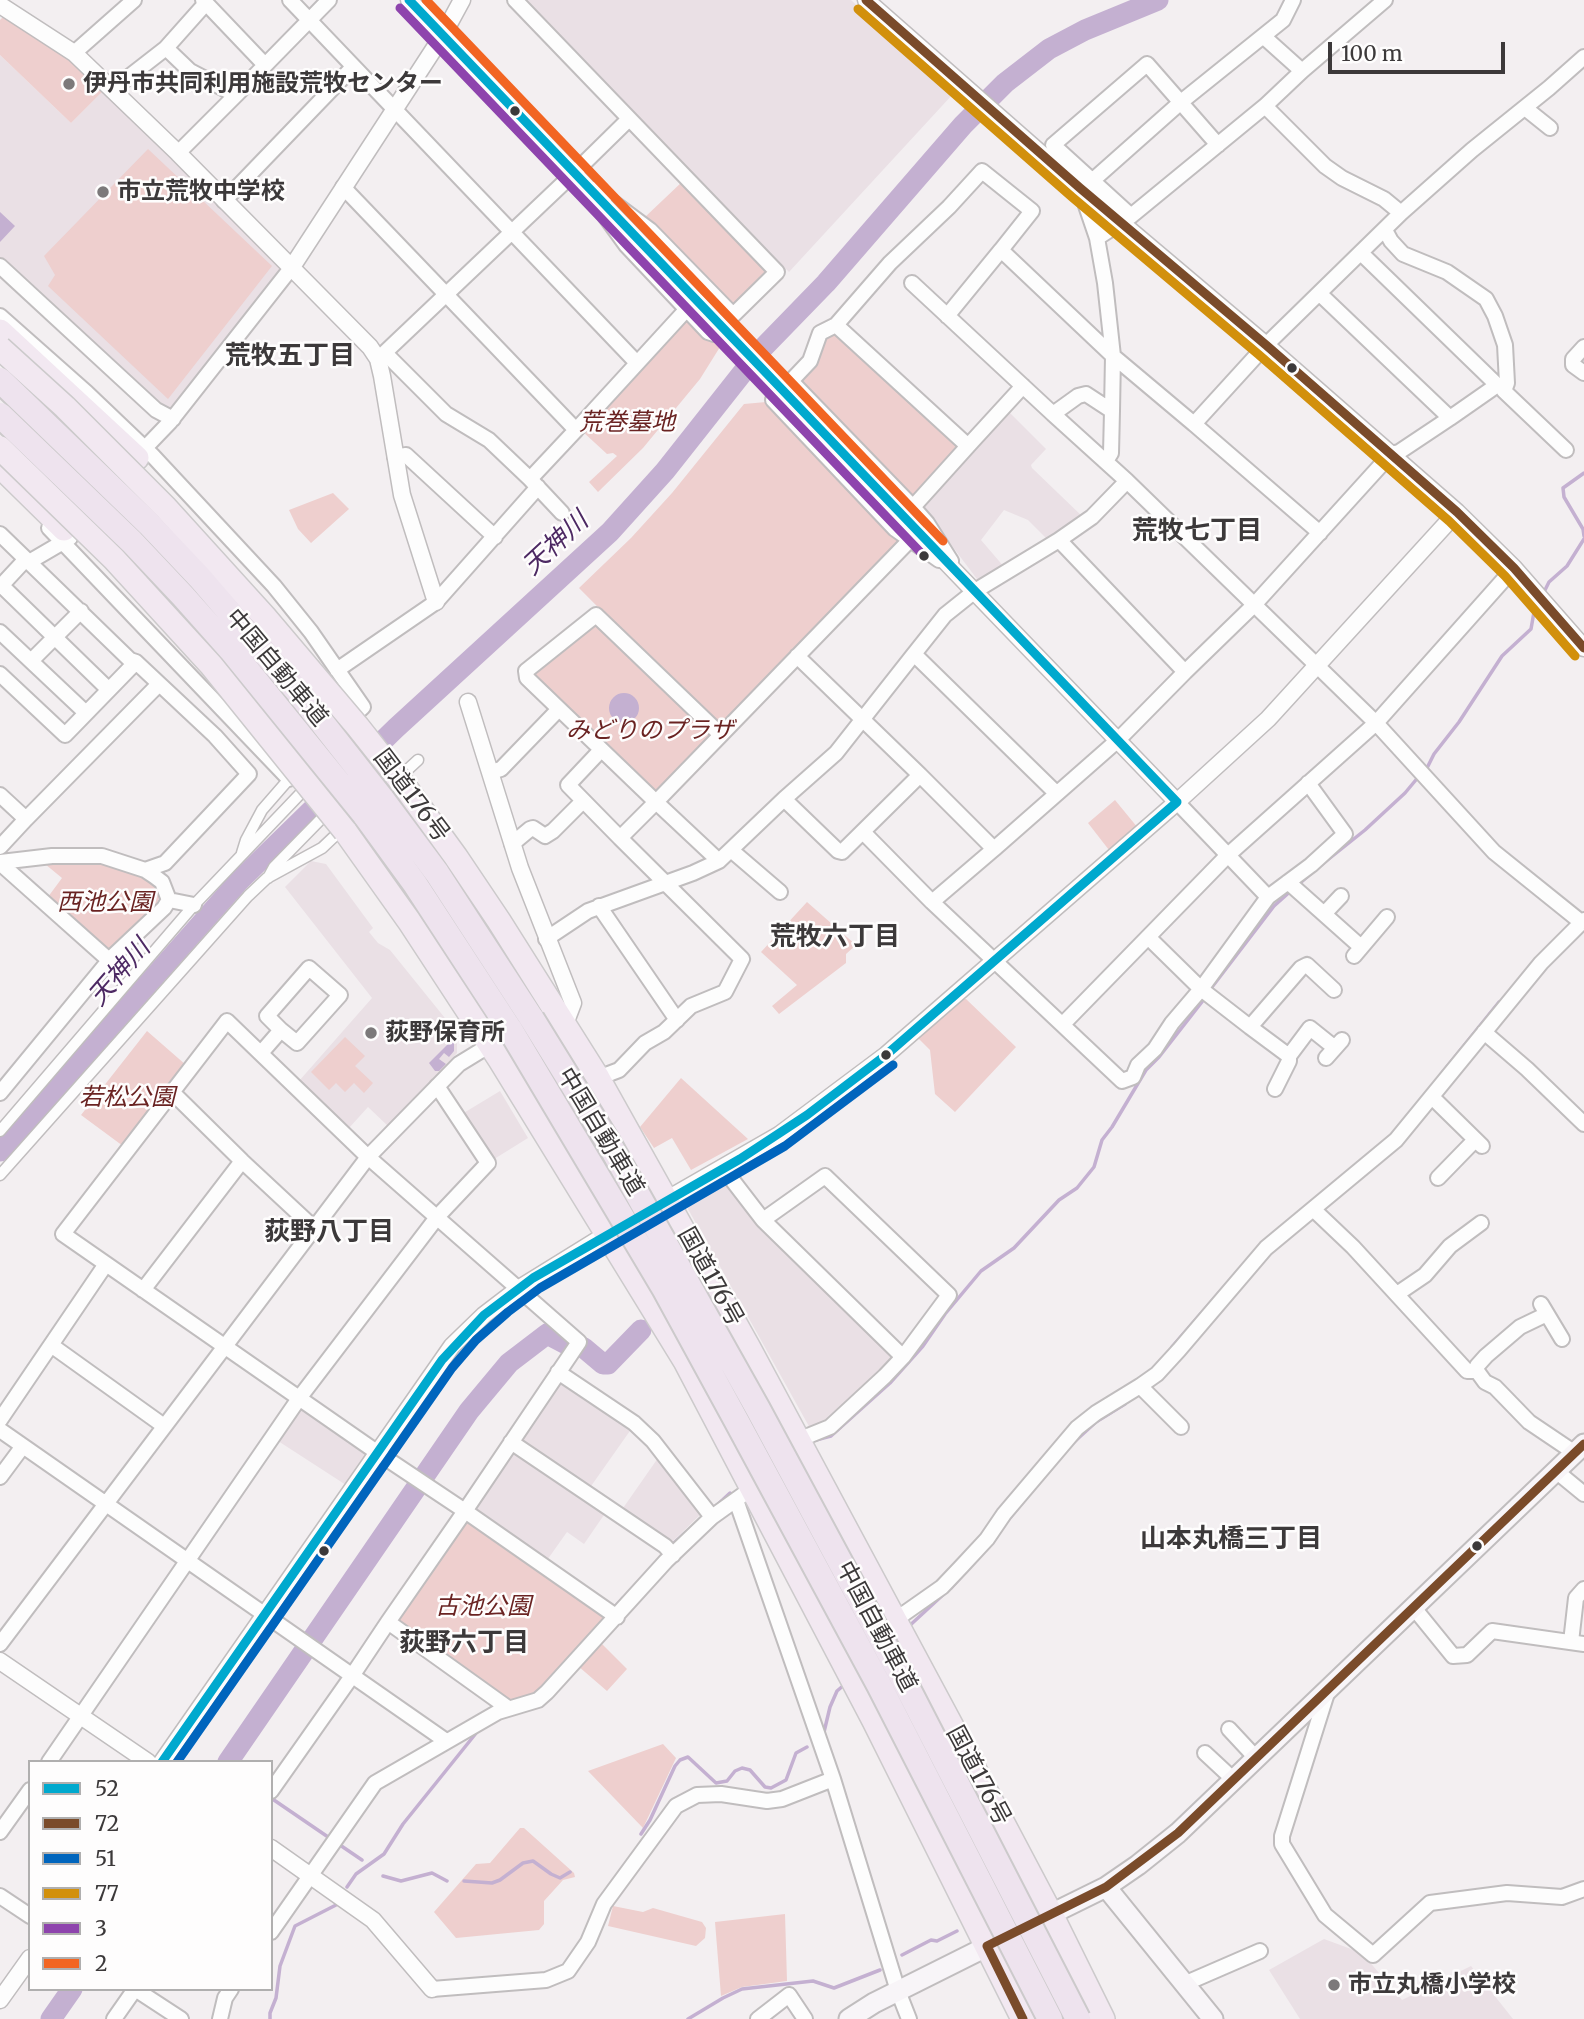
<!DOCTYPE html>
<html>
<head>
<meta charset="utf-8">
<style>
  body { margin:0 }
  #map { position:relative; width:1584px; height:2019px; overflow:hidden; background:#f3eff1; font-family:Merriweather,serif }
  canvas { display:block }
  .legend { position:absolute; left:28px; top:1760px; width:245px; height:231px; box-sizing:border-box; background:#fefdfd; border:2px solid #b0afaf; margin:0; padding:9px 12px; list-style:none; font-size:21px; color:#3c393a }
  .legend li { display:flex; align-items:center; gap:14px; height:35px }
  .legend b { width:35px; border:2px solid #b0afaf }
  .scale { position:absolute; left:1328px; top:42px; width:177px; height:32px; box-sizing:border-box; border:4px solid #3c393a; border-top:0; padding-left:9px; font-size:21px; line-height:24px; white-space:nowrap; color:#3c393a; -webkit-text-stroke:5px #fefdfd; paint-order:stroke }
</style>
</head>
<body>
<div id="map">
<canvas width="1584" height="2019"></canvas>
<ul class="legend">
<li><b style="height:9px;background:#00a9ce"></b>52</li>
<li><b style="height:9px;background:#7a4b2a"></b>72</li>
<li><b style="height:9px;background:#0065bd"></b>51</li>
<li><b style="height:9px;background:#d2900c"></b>77</li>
<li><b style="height:9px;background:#8e44ad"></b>3</li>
<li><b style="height:9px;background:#f26522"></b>2</li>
</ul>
<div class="scale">100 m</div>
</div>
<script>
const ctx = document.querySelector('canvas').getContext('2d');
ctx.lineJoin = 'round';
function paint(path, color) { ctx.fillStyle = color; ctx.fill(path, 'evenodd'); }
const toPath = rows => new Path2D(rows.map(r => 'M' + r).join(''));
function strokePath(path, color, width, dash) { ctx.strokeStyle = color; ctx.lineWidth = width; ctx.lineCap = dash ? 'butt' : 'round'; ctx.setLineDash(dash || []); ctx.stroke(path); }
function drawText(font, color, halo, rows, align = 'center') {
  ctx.font = font + ' Merriweather,"Noto Sans JP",serif'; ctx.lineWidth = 5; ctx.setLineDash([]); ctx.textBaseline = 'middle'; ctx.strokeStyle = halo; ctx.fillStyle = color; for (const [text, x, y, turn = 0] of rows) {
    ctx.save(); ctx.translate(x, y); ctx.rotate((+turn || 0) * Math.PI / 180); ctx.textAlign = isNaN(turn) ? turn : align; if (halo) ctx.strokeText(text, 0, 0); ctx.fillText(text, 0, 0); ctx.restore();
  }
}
const built = toPath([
  [524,0,851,0,953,94,789,272],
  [0,55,71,123,102,92,280,264,282,273,172,414,153,406,0,262],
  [1007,410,1046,449,1031,465,1032,468,1084,518,1049,541,1028,520,1004,510,981,540,1005,568,980,583,940,530,924,512,922,504],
  [311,861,326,864,373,928,369,932,378,943,390,950,457,1033,457,1053,389,1127,368,1107,349,1128,299,1081,372,998,285,887],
  [500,1091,528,1138,491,1161,462,1114],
  [725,1179,892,1355,893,1362,825,1425,811,1430,688,1209,691,1199],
  [564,1382,632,1428,589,1489,522,1444,520,1437,557,1383],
  [296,1408,304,1408,363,1449,365,1455,346,1485,275,1439],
  [517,1452,606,1512,584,1544,567,1532,545,1563,474,1514,472,1507,510,1453],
  [658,1458,701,1514,670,1544,621,1511],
  [1324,1939,1362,1953,1402,2000,1471,1966,1513,2019,1300,2019,1269,1970]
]);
const green = toPath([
  [4,16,68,56,102,92,71,123,0,55,0,20],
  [148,149,272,266,168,399,48,286,55,275,44,256],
  [683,181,769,271,731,309,644,218],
  [684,318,689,318,720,347,700,379,643,448,598,492,589,482,617,456,613,453,607,454,582,431],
  [834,329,958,444,959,448,915,497,909,498,800,385,798,377,823,334],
  [766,402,897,539,898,544,721,725,715,725,579,588,631,538,672,493,744,404],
  [333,493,349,509,311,543,298,529,289,510],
  [595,622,713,733,659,793,652,793,533,677,534,670],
  [1115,800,1138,828,1109,850,1088,823],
  [84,859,100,860,155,882,160,889,160,896,154,910,108,957,45,901,62,878,45,864],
  [807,902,856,945,846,954,846,963,779,1014,772,1006,797,985,761,952],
  [960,999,966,999,1016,1047,955,1112,935,1094,930,1050,916,1036],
  [147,1031,186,1065,123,1146,81,1115],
  [345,1037,365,1056,355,1066,373,1083,364,1093,354,1083,345,1092,336,1083,329,1090,311,1072],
  [681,1078,748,1139,691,1170,672,1138,654,1148,640,1127],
  [466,1519,603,1612,603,1618,541,1687,532,1695,515,1699,504,1699,393,1622],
  [600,1642,627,1669,607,1691,578,1666],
  [663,1744,676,1758,643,1828,588,1771],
  [520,1828,524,1828,574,1873,575,1877,563,1880,544,1901,544,1924,539,1930,456,1938,434,1912,476,1864,490,1863],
  [613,1906,643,1912,653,1908,702,1922,706,1928,705,1938,696,1946,608,1926],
  [785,1914,787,1981,742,1987,721,1996,715,1922]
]);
const water = toPath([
  [0,212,15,226,0,242],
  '609 708a15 15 0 1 1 30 0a15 15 0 1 1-30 0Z',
  [454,1038,454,1051,449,1057,444,1053,439,1059,446,1064,439,1071,435,1071,429,1063]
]);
const stream = toPath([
  [1584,473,1563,488,1564,497,1583,529,1584,536],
  [1544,592,1549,582,1567,566,1584,539],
  [1426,770,1434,754,1459,722,1502,656,1531,629,1534,612,1539,602],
  [1320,866,1365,830,1405,793,1420,775],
  [1299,884,1314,871],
  [1209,991,1274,906,1293,889],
  [1441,1074,1499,1002],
  [1172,1347,1263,1242],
  [816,1440,831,1436,890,1383,923,1346,945,1314,981,1271,1014,1248,1059,1200,1077,1188,1094,1167,1102,1140,1112,1127,1146,1070,1159,1057,1205,998],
  [1073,1443,1096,1422,1125,1404],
  [716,1506,730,1493],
  [1005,1524,1027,1497],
  [673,1544,686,1532],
  [951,1588,967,1570],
  [615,1607,623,1598],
  [907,1628,945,1593],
  [824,1732,830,1707,837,1691,844,1685],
  [271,1798,331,1839],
  [641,1834,650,1820,675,1766,680,1760,688,1757,716,1783,727,1781,735,1771,742,1768,750,1770,765,1787,771,1788,786,1780,796,1753,807,1747],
  [337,1843,362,1860],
  [383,1876,401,1881,432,1873,447,1881],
  [464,1881,492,1883,500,1880,523,1863,533,1861,551,1874,560,1878,570,1872],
  [347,1887,356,1874,384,1854,403,1824,477,1732],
  [902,1955,931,1940,937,1941,957,1931],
  [270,2019,270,2013,276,1998,280,1966,295,1926,336,1905],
  [688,2019,723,1998,742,1989,813,1981,834,1988,880,1970]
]);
const river = toPath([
  [0,1151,239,881,396,728,610,532,665,471,759,352,826,283,963,125,1005,83,1049,49,1085,30,1158,0],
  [584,1348,603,1364,608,1364,641,1330],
  [228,1762,469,1411,509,1363,547,1334,568,1345],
  [51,2019,72,1989]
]);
const pedestrian = toPath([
  [379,796,418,760],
  [242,853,246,840,262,810,289,779],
  [268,878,274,867,320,820],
  [0,1131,194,905,300,794],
  [0,1175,248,896,267,878,322,848,342,829]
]);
const minor = toPath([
  [203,0,265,65],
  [290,0,637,363],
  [515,0,777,272,714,334,708,332,626,245,600,209],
  [1263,36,1302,71],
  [166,48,190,71,236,95,178,153],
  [74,53,134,0],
  [112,90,166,48,206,3],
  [236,95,329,0],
  [1265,106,1302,71,1385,0],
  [1525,108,1550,128],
  [1092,181,1181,102,1283,20,1293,0],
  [343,187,576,430,530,479,562,513],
  [1080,188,1097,238,1105,283,1113,356,1112,411],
  [595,189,650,230,733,315],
  [224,201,353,67],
  [1401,213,1472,150,1549,88,1584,57],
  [1131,216,1053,145,1147,64,1218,145],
  [1385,230,1391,241,1403,254,1447,272,1486,299,1495,316,1505,345,1507,383,1504,391,1566,450],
  [1361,253,1494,382,1493,388,1450,418],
  [0,266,156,410,173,419],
  [912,283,1053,414,1078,396,1086,394,1112,411,1111,453,1106,461],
  [0,316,87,393,152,455,274,586,311,632,363,707,346,723],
  [947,316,1001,250,1113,356,1194,424,1266,345,1401,213,1384,199,1342,178,1325,166,1265,106,1131,216,1097,238],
  [836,325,968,446,913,507,927,523,951,561],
  [1584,347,1573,359,1573,365,1584,373],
  [385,353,446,414,489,440,530,479],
  [378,359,574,173,629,119],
  [791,381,913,507],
  [1053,414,1127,481,1376,723,1494,852,1581,922],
  [1194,424,1320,533],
  [576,430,686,310],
  [968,446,1023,386],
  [145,448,170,422,292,267],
  [395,457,406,455,495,537],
  [49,528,289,779,319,749],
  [0,534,130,660,136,662,215,736,249,774,165,863,145,870],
  [1059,540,1092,517,1127,481],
  [939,560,895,529,773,400,810,361,820,333,836,325,890,263,949,207,982,171,1032,211,1001,250],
  [29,562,70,538],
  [0,584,108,689],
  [0,587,26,559],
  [0,632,86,713],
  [914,654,945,615,975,591,1059,540,1185,672,1118,740,994,849],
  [31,661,81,611],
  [337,670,436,602,538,487],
  [1185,672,1254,605,1391,454,1399,452,1450,418,1320,294],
  [0,674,65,735,136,662],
  [601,750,568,785,620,838],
  [491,772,501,769,559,709],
  [920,775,994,849,932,902],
  [0,795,26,819,0,847],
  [784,799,836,753,914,654,1056,793],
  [1177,802,1268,897,1311,865,1345,834,1308,783],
  [26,819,159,684],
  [863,832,932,902,1122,1081,1133,1077,1138,1065,1155,1049,1172,1023,1201,989,1268,897],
  [512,844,530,829,533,828,545,836,553,831,582,802],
  [731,850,780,892],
  [719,861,656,802,909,541],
  [0,862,52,856,102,856,145,870,154,876,162,882,169,900,164,908,112,957,0,1093],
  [0,863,110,961],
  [1288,882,1361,947],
  [169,900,194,905],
  [599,906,677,1020],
  [1324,914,1341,896],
  [1148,937,1201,989,1250,1027,1301,968,1307,965,1334,990],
  [546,939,588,911,693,873,719,861,784,799,838,851,842,852,920,775,797,656],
  [1354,956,1387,917],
  [1063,1024,1228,855,1376,723,1514,568],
  [1250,1027,1289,1056],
  [1484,1032,1527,1069,1584,1124],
  [261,1053,281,1030,267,1016,309,968,340,995,297,1043,281,1030],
  [1326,1058,1342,1040],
  [598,1078,619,1070,645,1043,664,1032,691,1006,725,992,742,959,620,838,656,802,527,678,526,671,596,615,721,735],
  [1275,1089,1289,1061,1289,1056,1310,1028,1335,1048],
  [172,1092,242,1161,314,1228],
  [1432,1097,1482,1146],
  [723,1168,763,1220,825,1176,949,1295,903,1357,885,1376,830,1427,798,1440],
  [1438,1178,1475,1140],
  [1313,1209,1353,1247,1467,1371,1477,1371],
  [763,1220,903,1357],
  [143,1290,242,1161],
  [1397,1294,1425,1275,1450,1246,1481,1223],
  [1541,1304,1562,1339],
  [1547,1314,1520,1327,1486,1356,1477,1366,1477,1371,1485,1382,1495,1387,1529,1422,1575,1453],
  [51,1345,164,1426],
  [558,1372,634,1423,653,1441,712,1517],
  [0,1420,106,1264],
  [1181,1427,1140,1386,1157,1374,1179,1350,1266,1248,1396,1140,1541,963,1584,920],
  [0,1430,446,1741],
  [511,1442,665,1546,673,1555],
  [1556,1471,1584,1494],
  [0,1477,23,1446],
  [736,1500,833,1779,898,1991,909,2019],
  [1414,1608,1453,1656,1467,1655,1492,1631,1584,1644],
  [895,1620,942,1587,961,1567,987,1539,1004,1514,1077,1428,1096,1413,1140,1386],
  [388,1622,508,1708],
  [1571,1642,1576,1598,1584,1589],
  [0,1644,368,1157,459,1064,490,1045],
  [1328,1690,1282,1836,1282,1844,1325,1915,1373,1955,1430,1903,1507,1893,1562,1897,1584,1889],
  [1229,1729,1256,1758],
  [1205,1753,1234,1780],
  [49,1762,300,1397,438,1216,488,1163,437,1086],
  [271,1791,352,1676,388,1622,465,1511,579,1342,368,1157,227,1021,63,1234,378,1453,465,1511,617,1617],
  [0,1832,30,1790],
  [0,1896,30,1916],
  [271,1932,375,1783,498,1712,538,1700,547,1692,666,1561,712,1517,751,1489],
  [1184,1984,1260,1951],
  [135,1989,181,2019],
  [432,1989,546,1980,568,1971,588,1942,604,1904,676,1806,697,1795,721,1794,767,1801,782,1799,833,1779],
  [114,2019,135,1989],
  [220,2019,225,1998,231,1989],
  [758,2019,789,1995,805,2019]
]);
const tertiary = toPath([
  [409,0,605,206],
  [866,0,1080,188,1266,345,1457,512,1514,568,1584,648],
  [0,5,74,53,178,153,370,347,378,359,382,376,402,495,436,602],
  [292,267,443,35,462,0],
  [733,339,770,377],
  [918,533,1177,802],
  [468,702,520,868,573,1003,565,1024],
  [659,1204,779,1135,886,1055,1177,802,1268,719,1457,512],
  [0,1661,148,1762],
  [162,1762,452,1346,484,1315,518,1289,615,1229],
  [271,1848,373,1920,432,1989],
  [0,2000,30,1958]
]);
const secondary = toPath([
  [1106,1887,1213,2019],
  [1039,1920,1106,1887,1138,1865,1178,1833,1584,1444],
  [849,2019,874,2003,1000,1940]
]);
const trunk = toPath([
  [0,331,137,458],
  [0,466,64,529],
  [400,780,456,857,499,921,598,1078,749,1348,949,1721,1051,1914,1103,2019],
  [345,831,409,921,500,1060,685,1361,874,1721,1023,2019]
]);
const motorway = toPath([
  [382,799,437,873,532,1019],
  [364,814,415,884,511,1031]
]);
const tertiaryBridge = toPath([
  [605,206,733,339],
  [770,377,918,533]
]);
const trunkBridge = toPath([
  [0,348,65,407,166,508,264,616,358,727,400,780],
  [0,448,114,559,211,665,345,831]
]);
const motorwayBridge = toPath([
  [0,380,149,524,200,578,298,692,382,799],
  [0,415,132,542,183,596,231,650,364,814],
  [532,1019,611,1147,758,1409,901,1675,1078,2019],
  [511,1031,664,1288,736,1420,879,1685,1050,2019]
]);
const bus1 = toPath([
  [162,1762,442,1360,484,1315,533,1278,740,1159,807,1115,886,1055,1177,802,409,0]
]);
const bus2 = toPath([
  [866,0,1080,188,1266,345,1457,512,1514,568,1584,648],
  [1023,2019,987,1946,1106,1887,1178,1833,1584,1444]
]);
const bus3 = toPath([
  [177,1762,452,1368,476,1340,508,1312,540,1288,785,1146,893,1065]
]);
const bus4 = toPath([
  [858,9,1072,197,1258,354,1449,521,1505,576,1575,656]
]);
const bus5 = toPath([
  [400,8,925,557]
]);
const bus6 = toPath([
  [426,0,943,541]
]);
const markers = [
  [69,84,7,"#7c797a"],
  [515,111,6,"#3c393a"],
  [103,192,7,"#7c797a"],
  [1292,368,6,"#3c393a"],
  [924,556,6,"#3c393a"],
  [371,1033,7,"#7c797a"],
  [886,1055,6,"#3c393a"],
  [1477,1546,6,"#3c393a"],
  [324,1551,6,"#3c393a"],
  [1334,1985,7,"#7c797a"]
];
const poiNames = [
  ["伊丹市共同利用施設荒牧センター",83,84],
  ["市立荒牧中学校",117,192],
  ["荻野保育所",385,1033],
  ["市立丸橋小学校",1348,1985]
];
const parkNames = [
  ["荒巻墓地",627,423],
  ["みどりのプラザ",650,731],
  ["西池公園",105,903],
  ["若松公園",127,1098],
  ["古池公園",483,1607]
];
const streetNames = [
  ["中国自動車道",276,668,50],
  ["国道176号",411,796,53],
  ["中国自動車道",600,1132,59],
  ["国道176号",710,1277,61],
  ["中国自動車道",876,1627,62],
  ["国道176号",978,1776,62]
];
const neighbourhoodNames = [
  ["荒牧五丁目",290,357],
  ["荒牧七丁目",1197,532],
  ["荒牧六丁目",835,938],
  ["荻野八丁目",329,1233],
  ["山本丸橋三丁目",1231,1540],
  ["荻野六丁目",464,1644]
];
const waterNames = [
  ["天神川",556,544,-43],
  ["天神川",120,973,-49]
];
paint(built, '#eae0e5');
paint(green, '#eecfce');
paint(water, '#c4b0d1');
strokePath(stream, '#c4b0d1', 3.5);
strokePath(river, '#c4b0d1', 21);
strokePath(pedestrian, '#c0bdbe', 13);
strokePath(minor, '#c0bdbe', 18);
strokePath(tertiary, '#c0bdbe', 19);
strokePath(secondary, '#c0bdbe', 23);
strokePath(trunk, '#cccacb', 26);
strokePath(motorway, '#cccacb', 28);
strokePath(pedestrian, '#fdfdfd', 10);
strokePath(minor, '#fdfdfd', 14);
strokePath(tertiary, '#fdfdfd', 16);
strokePath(secondary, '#f8f5f8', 19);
strokePath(trunk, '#f2e8f1', 23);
strokePath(motorway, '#eee3ee', 24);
strokePath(tertiaryBridge, '#c0bdbe', 19, []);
strokePath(trunkBridge, '#cccacb', 26, []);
strokePath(motorwayBridge, '#cccacb', 28, []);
strokePath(tertiaryBridge, '#fdfdfd', 16);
strokePath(trunkBridge, '#f2e8f1', 23);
strokePath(motorwayBridge, '#eee3ee', 24);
strokePath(bus1, '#00a9ce', 9);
strokePath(bus2, '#7a4b2a', 9);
strokePath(bus3, '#0065bd', 9);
strokePath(bus4, '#d2900c', 9);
strokePath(bus5, '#8e44ad', 9);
strokePath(bus6, '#f26522', 9);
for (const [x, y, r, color] of markers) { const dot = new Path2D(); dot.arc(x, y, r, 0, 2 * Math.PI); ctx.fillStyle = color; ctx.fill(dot); strokePath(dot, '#fefdfd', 2.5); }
drawText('bold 24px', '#3c393a', '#fefdfd', poiNames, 'left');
drawText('italic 24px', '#6a2322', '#fefdfd', parkNames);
drawText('24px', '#3c393a', '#fefdfd', streetNames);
drawText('bold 26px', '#3c393a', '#fefdfd', neighbourhoodNames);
drawText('italic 26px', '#4d2963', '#fefdfd', waterNames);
</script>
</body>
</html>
